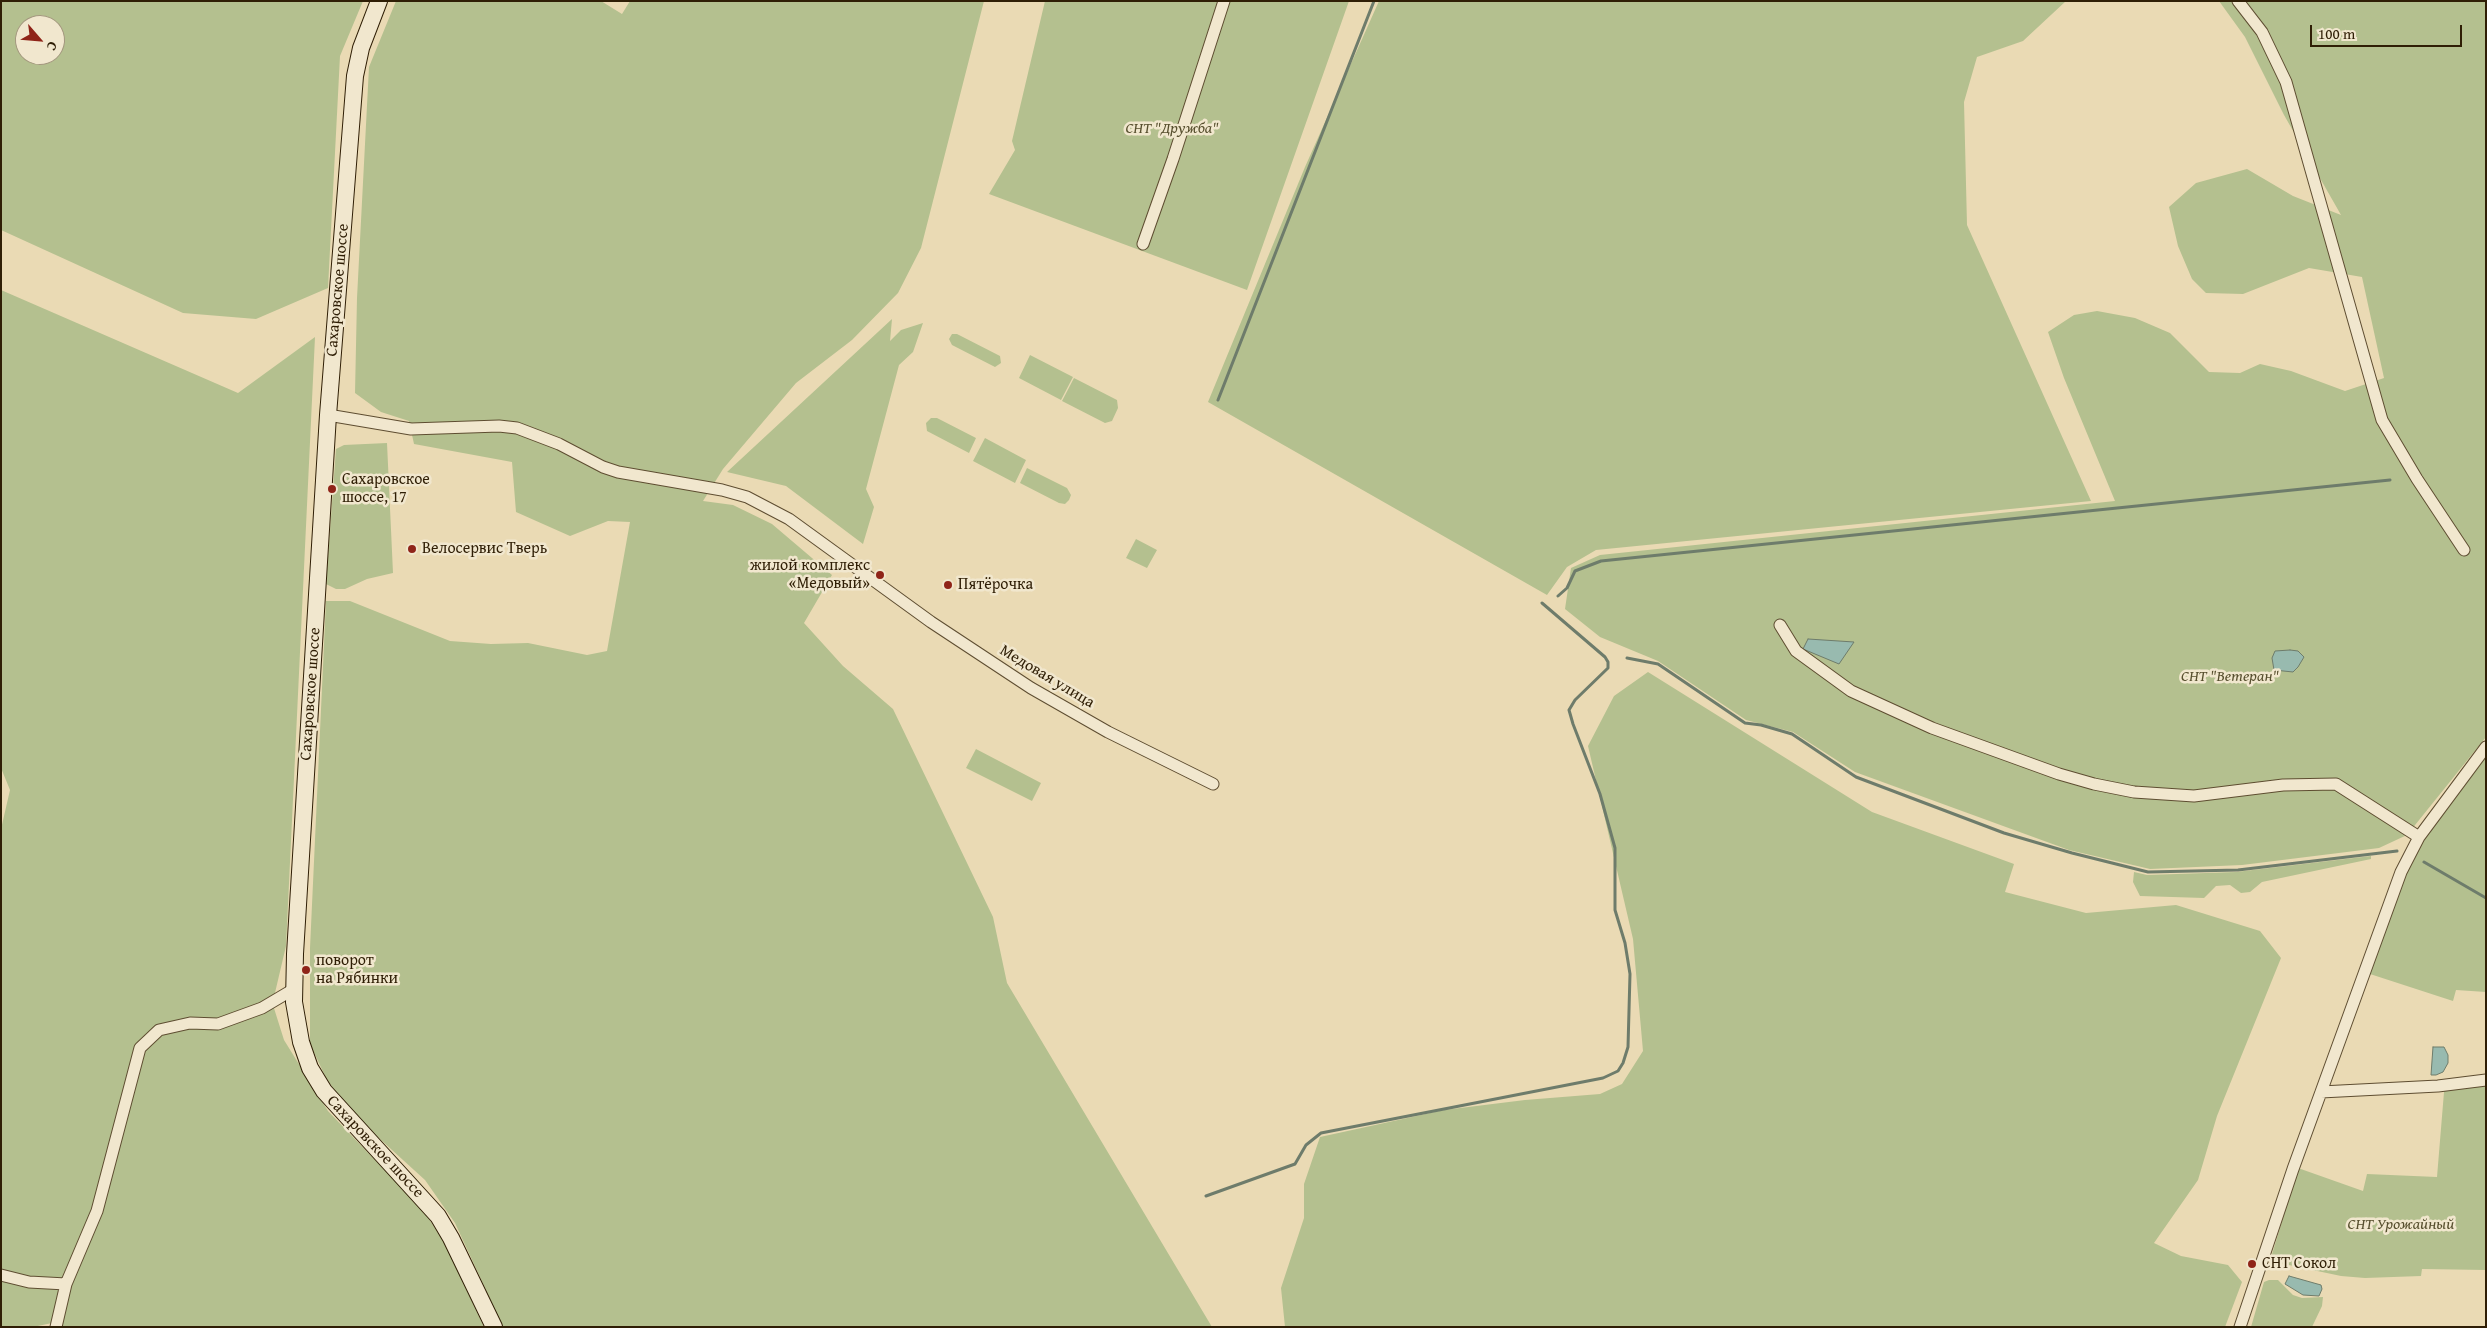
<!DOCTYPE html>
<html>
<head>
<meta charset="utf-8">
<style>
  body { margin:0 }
  #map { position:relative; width:2487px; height:1328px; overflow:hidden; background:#eadab4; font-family:"Gentium Book Plus",serif }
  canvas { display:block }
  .frame { position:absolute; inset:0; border:2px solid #2f1e05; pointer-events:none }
  .north { position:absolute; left:15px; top:15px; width:50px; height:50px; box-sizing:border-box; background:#f1e7ce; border:1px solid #a3977e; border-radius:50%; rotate:117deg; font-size:14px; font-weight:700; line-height:20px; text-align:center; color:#2f1e05 }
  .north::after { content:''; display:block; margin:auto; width:18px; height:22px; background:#8f2418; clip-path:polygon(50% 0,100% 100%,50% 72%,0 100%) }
  .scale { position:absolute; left:2310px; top:25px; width:152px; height:22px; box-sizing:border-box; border:2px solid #2f1e05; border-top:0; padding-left:6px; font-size:15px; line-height:18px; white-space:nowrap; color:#2f1e05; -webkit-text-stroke:4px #f1e7ce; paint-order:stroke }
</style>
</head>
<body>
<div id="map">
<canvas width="2487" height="1328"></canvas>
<div class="frame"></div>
<div class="north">С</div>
<div class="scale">100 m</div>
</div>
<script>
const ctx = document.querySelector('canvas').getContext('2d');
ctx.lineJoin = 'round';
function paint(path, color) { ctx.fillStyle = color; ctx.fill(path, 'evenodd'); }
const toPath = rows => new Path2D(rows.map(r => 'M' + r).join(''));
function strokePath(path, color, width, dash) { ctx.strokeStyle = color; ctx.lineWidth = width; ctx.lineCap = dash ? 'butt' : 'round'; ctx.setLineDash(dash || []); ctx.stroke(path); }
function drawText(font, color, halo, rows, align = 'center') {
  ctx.font = font + ' "Gentium Book Plus",serif'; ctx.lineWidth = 5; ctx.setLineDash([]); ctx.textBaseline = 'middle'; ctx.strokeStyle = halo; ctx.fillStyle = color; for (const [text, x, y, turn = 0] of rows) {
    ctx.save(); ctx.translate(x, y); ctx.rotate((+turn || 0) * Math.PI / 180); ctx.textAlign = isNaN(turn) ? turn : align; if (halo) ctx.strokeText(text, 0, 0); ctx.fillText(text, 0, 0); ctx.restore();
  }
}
const green = toPath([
  [1,1,363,1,340,56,328,288,256,319,183,313,1,230],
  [25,25,55,25,55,55,25,55],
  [396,1,601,1,622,14,630,1,984,1,921,248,898,293,852,340,796,383,723,469,703,501,733,505,772,524,832,575,804,623,843,666,893,709,993,917,1007,983,1212,1327,503,1327,455,1223,425,1180,348,1110,326,1078,310,1044,310,948,326,601,350,601,450,641,491,644,528,643,587,655,607,651,630,522,608,521,570,536,516,512,512,462,414,444,409,421,381,412,355,393,357,298,369,67],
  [1045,1,1349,1,1247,290,989,194,1015,150,1012,141],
  [1379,1,2066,1,2023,41,1977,57,1964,102,1967,225,2091,501,1596,550,1567,567,1547,595,1208,402,1305,167],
  [2219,1,2486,1,2486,737,2407,835,2379,848,2242,865,2150,869,2069,850,1855,772,1793,732,1746,720,1658,661,1600,637,1565,609,1571,568,1600,555,2115,501,2064,378,2048,332,2074,315,2097,311,2135,318,2170,333,2209,372,2240,373,2260,364,2291,371,2345,391,2384,378,2362,277,2309,268,2243,294,2206,293,2192,279,2178,246,2169,207,2196,183,2247,169,2293,196,2341,215,2284,115,2245,37],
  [1,290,238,393,315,337,286,946,274,997,260,1006,217,1021,189,1020,161,1027,162,1032,190,1026,219,1027,263,1012,273,1005,284,1040,328,1111,424,1211,445,1244,484,1327,64,1327,52,1323,33,1327,1,1327,1,829,10,790,1,768],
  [892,319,890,341,901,330,923,323,913,352,899,365,866,489,874,507,863,544,786,486,727,472],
  [952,334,957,334,1000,356,1001,363,995,367,952,345,949,339],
  [1030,355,1073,377,1061,400,1019,378],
  [1074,378,1117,400,1118,408,1112,421,1105,423,1062,401],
  [931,418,937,418,976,438,969,453,927,431,926,423],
  [985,438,1026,460,1015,483,973,461],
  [387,443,393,573,367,579,345,589,336,589,326,584,336,449,344,445],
  [1027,468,1067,488,1071,495,1069,500,1065,504,1059,503,1020,483],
  [1136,539,1157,550,1147,568,1126,558],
  [1648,672,1872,812,2014,864,2005,892,2086,913,2176,905,2260,931,2281,958,2217,1116,2198,1180,2154,1243,2181,1256,2228,1265,2242,1282,2225,1327,1285,1327,1281,1288,1304,1218,1304,1184,1320,1137,1444,1110,1525,1100,1600,1094,1622,1084,1643,1051,1633,939,1588,746,1614,696],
  [976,749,1041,783,1032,801,966,768],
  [2486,751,2486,992,2456,990,2453,1001,2370,974,2418,842],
  [2371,856,2371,859,2262,882,2250,892,2241,893,2230,885,2216,886,2204,898,2140,896,2133,882,2134,872,2147,875,2236,872],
  [2486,1075,2486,1270,2422,1269,2421,1276,2365,1278,2341,1276,2270,1261,2298,1168,2363,1191,2367,1174,2437,1177,2445,1080],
  [2269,1280,2278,1280,2293,1295,2302,1298,2323,1297,2322,1306,2312,1327,2251,1327,2264,1282]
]);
const water = toPath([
  [1808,639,1854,642,1839,664,1803,649,1808,639],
  [2290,650,2298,651,2304,657,2298,667,2293,672,2274,670,2272,658,2275,651,2290,650],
  [2433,1047,2444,1047,2448,1055,2448,1063,2443,1072,2436,1075,2431,1075,2433,1047],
  [2289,1276,2321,1285,2322,1289,2319,1296,2303,1295,2285,1284,2289,1276]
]);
const stream = toPath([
  [1218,400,1374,1],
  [1558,596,1567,588,1575,571,1601,561,2390,480],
  [1627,658,1658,664,1745,723,1761,725,1792,734,1856,777,2004,833,2072,853,2148,872,2238,870,2397,851],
  [2424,862,2486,898],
  [1206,1196,1295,1164,1306,1145,1321,1133,1603,1078,1618,1071,1623,1063,1628,1047,1630,974,1625,943,1615,910,1615,848,1600,794,1573,724,1569,710,1575,700,1608,668,1608,662,1605,657,1542,603]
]);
const minor = toPath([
  [2238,1,2262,32,2286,82,2382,420,2417,479,2464,550],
  [1143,244,1173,159,1224,1],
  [328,415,411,429,499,426,517,428,559,444,603,467,618,472,722,490,747,497,789,519,931,622,1031,688,1108,732,1213,784],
  [1780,625,1796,651,1851,691,1932,728,2059,774,2094,784,2134,792,2194,796,2283,785,2336,784,2419,837],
  [2321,1092,2438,1086,2486,1080],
  [1,1275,29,1282,66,1284],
  [56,1327,66,1284,97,1211,140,1048,159,1030,190,1023,218,1024,262,1008,294,989],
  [2240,1327,2293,1169,2401,872,2419,837,2486,747]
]);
const secondary = toPath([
  [379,1,361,48,355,76,328,415,295,954,294,1002,301,1042,310,1068,324,1091,438,1216,451,1238,494,1327]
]);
const markers = [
  [332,489,5,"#8f2418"],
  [412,549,5,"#8f2418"],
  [880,575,5,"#8f2418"],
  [948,585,5,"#8f2418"],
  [306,970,5,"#8f2418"],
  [2252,1264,5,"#8f2418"]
];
const parkNames = [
  ["СНТ \"Дружба\"",1172,129],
  ["СНТ \"Ветеран\"",2230,677],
  ["СНТ Урожайный",2401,1225]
];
const streetNames = [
  ["Сахаровское шоссе",338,290,-85],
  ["Медовая улица",1047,677,31],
  ["Сахаровское шоссе",311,694,-86],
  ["Сахаровское шоссе",375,1147,47]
];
const poiNames = [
  ["Сахаровское",342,480],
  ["шоссе, 17",342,498],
  ["Велосервис Тверь",422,549],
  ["жилой комплекс",870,566,"right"],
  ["«Медовый»",870,584,"right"],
  ["Пятёрочка",958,585],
  ["поворот",316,961],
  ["на Рябинки",316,979],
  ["СНТ Сокол",2262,1264]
];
paint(green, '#b4c08f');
paint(water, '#98baaf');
strokePath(water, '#6e7c6b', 1);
strokePath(stream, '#6e7c6b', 3);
strokePath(minor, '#5e4d31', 13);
strokePath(secondary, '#2f1e05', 18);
strokePath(minor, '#f1e7ce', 11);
strokePath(secondary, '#f1e7ce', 16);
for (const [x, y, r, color] of markers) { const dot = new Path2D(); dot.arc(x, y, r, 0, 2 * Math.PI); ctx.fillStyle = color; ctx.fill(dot); strokePath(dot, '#f1e7ce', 2); }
drawText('italic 16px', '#574f2e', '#f1e7ce', parkNames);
drawText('16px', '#2f1e05', '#f1e7ce', streetNames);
drawText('16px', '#2f1e05', '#f1e7ce', poiNames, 'left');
</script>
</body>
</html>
